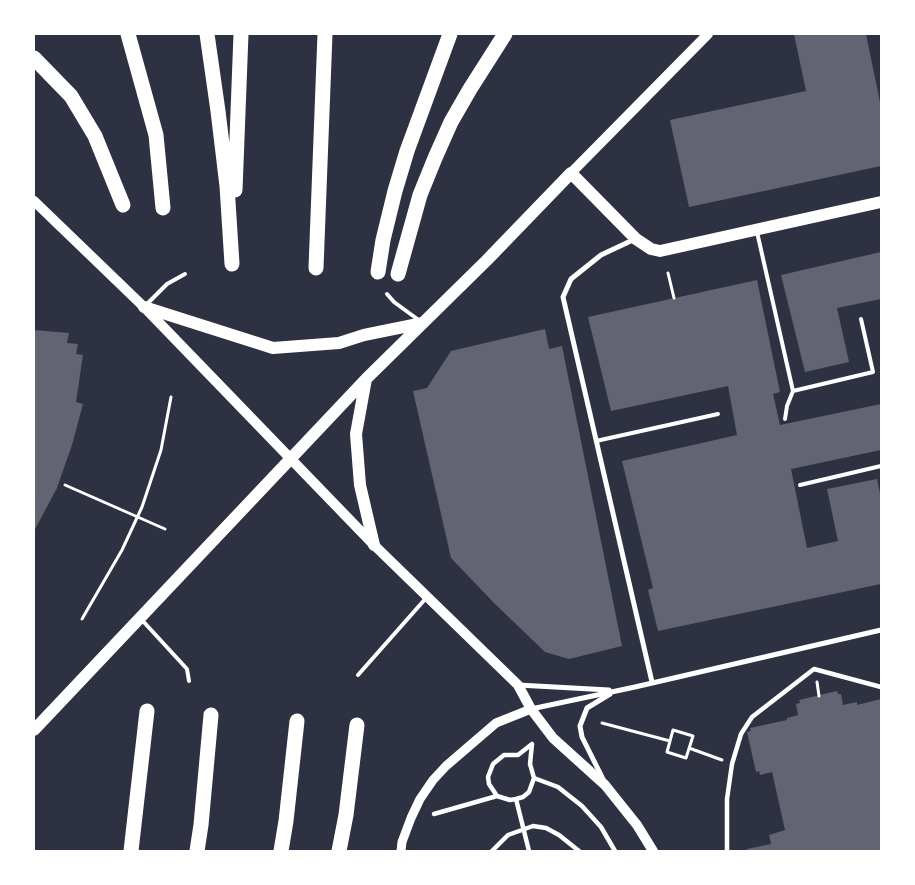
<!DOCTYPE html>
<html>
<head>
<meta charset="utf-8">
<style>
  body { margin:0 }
  #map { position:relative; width:915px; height:885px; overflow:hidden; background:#2d3142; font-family:"IBM Plex Sans",sans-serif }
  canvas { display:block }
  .frame { position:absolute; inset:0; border:35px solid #fff; pointer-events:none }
</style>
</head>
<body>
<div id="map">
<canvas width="915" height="885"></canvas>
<div class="frame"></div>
</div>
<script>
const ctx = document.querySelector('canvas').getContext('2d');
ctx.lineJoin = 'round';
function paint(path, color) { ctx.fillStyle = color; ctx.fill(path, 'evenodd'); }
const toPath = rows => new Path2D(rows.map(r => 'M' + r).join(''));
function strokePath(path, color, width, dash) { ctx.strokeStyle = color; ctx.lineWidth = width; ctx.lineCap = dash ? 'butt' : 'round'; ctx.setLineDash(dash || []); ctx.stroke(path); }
const building = toPath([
  [794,34,866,34,881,107,881,166,689,207,670,120,806,91],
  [881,252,881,299,837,308,849,362,805,372,781,275],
  [757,280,780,392,773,394,780,425,881,404,881,450,791,469,807,548,838,541,827,489,877,479,881,498,881,584,658,631,648,590,653,588,622,461,737,435,728,386,611,411,588,317],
  [545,329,549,349,562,346,622,646,569,659,545,652,494,603,451,558,413,391,427,388,451,351],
  [34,330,69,333,67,343,78,344,76,354,83,355,76,402,83,404,72,445,57,488,34,531],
  [837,691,838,694,841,694,843,705,857,702,857,705,881,699,881,851,748,851,747,849,771,844,769,835,785,830,772,772,760,775,759,771,756,772,747,732,751,731,750,728,787,720,787,718,798,715,796,704,800,703,799,700]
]);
const path = toPath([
  [668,273,674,298],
  [65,485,165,529],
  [82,619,122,550,142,507,161,450,171,397],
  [817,682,819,696],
  [602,723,670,741,667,752,686,758,693,736,673,730,670,741],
  [689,748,722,760]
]);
const service = toPath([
  [757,232,793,391,787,406,785,419],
  [387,294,394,302,420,321],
  [146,305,167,284,185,274],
  [793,391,873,372,861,319],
  [596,441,718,414],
  [800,485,881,466],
  [141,619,187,669,189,681],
  [358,675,427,597]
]);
const pedestrian = toPath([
  [532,744,530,764,534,778,529,792,523,797,516,799,510,800,497,796,489,784,488,777,493,764,504,755,518,755,532,744],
  [534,778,558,787,582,806,601,827,615,851],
  [516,799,529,851],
  [434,814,497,796],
  [492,851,508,835,533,826,546,828,559,835,579,851],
  [727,851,727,799,732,764,741,734,752,717,814,669,881,687]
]);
const minor = toPath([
  [635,239,601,255,571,279,563,297,652,682],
  [518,685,609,690],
  [531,709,635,687,881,630],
  [603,779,582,737,580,726,587,708,610,694]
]);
const tertiary = toPath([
  [401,851,402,842,411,818,420,799,433,780,446,766,496,723,531,709]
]);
const secondary = toPath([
  [571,173,708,34],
  [34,201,144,307,374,545,518,685,531,709,553,738,605,785,637,825,653,851]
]);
const primary = toPath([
  [144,307,273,348,339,343,364,335,423,323],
  [366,379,356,434,360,485,374,545],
  [34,730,366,379,487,260,571,173,636,239,651,249,660,251,881,202]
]);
const motorway = toPath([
  [128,34,156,135,163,208],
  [207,34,218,111,227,186,232,264],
  [34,58,71,96,95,136,123,205],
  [235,190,241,34],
  [316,268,325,34],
  [378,272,383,240,395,191,407,151,450,34],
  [398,274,420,195,435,158,451,122,470,89,505,34],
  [131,851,147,711],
  [197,851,201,825,211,715],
  [281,851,286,821,297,721],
  [339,851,346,815,357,725]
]);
paint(building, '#626471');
strokePath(path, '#fff', 3);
strokePath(service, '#fff', 4);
strokePath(pedestrian, '#fff', 4.5);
strokePath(minor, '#fff', 5);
strokePath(tertiary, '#fff', 9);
strokePath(secondary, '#fff', 10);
strokePath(primary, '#fff', 12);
strokePath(motorway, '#fff', 15);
</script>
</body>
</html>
